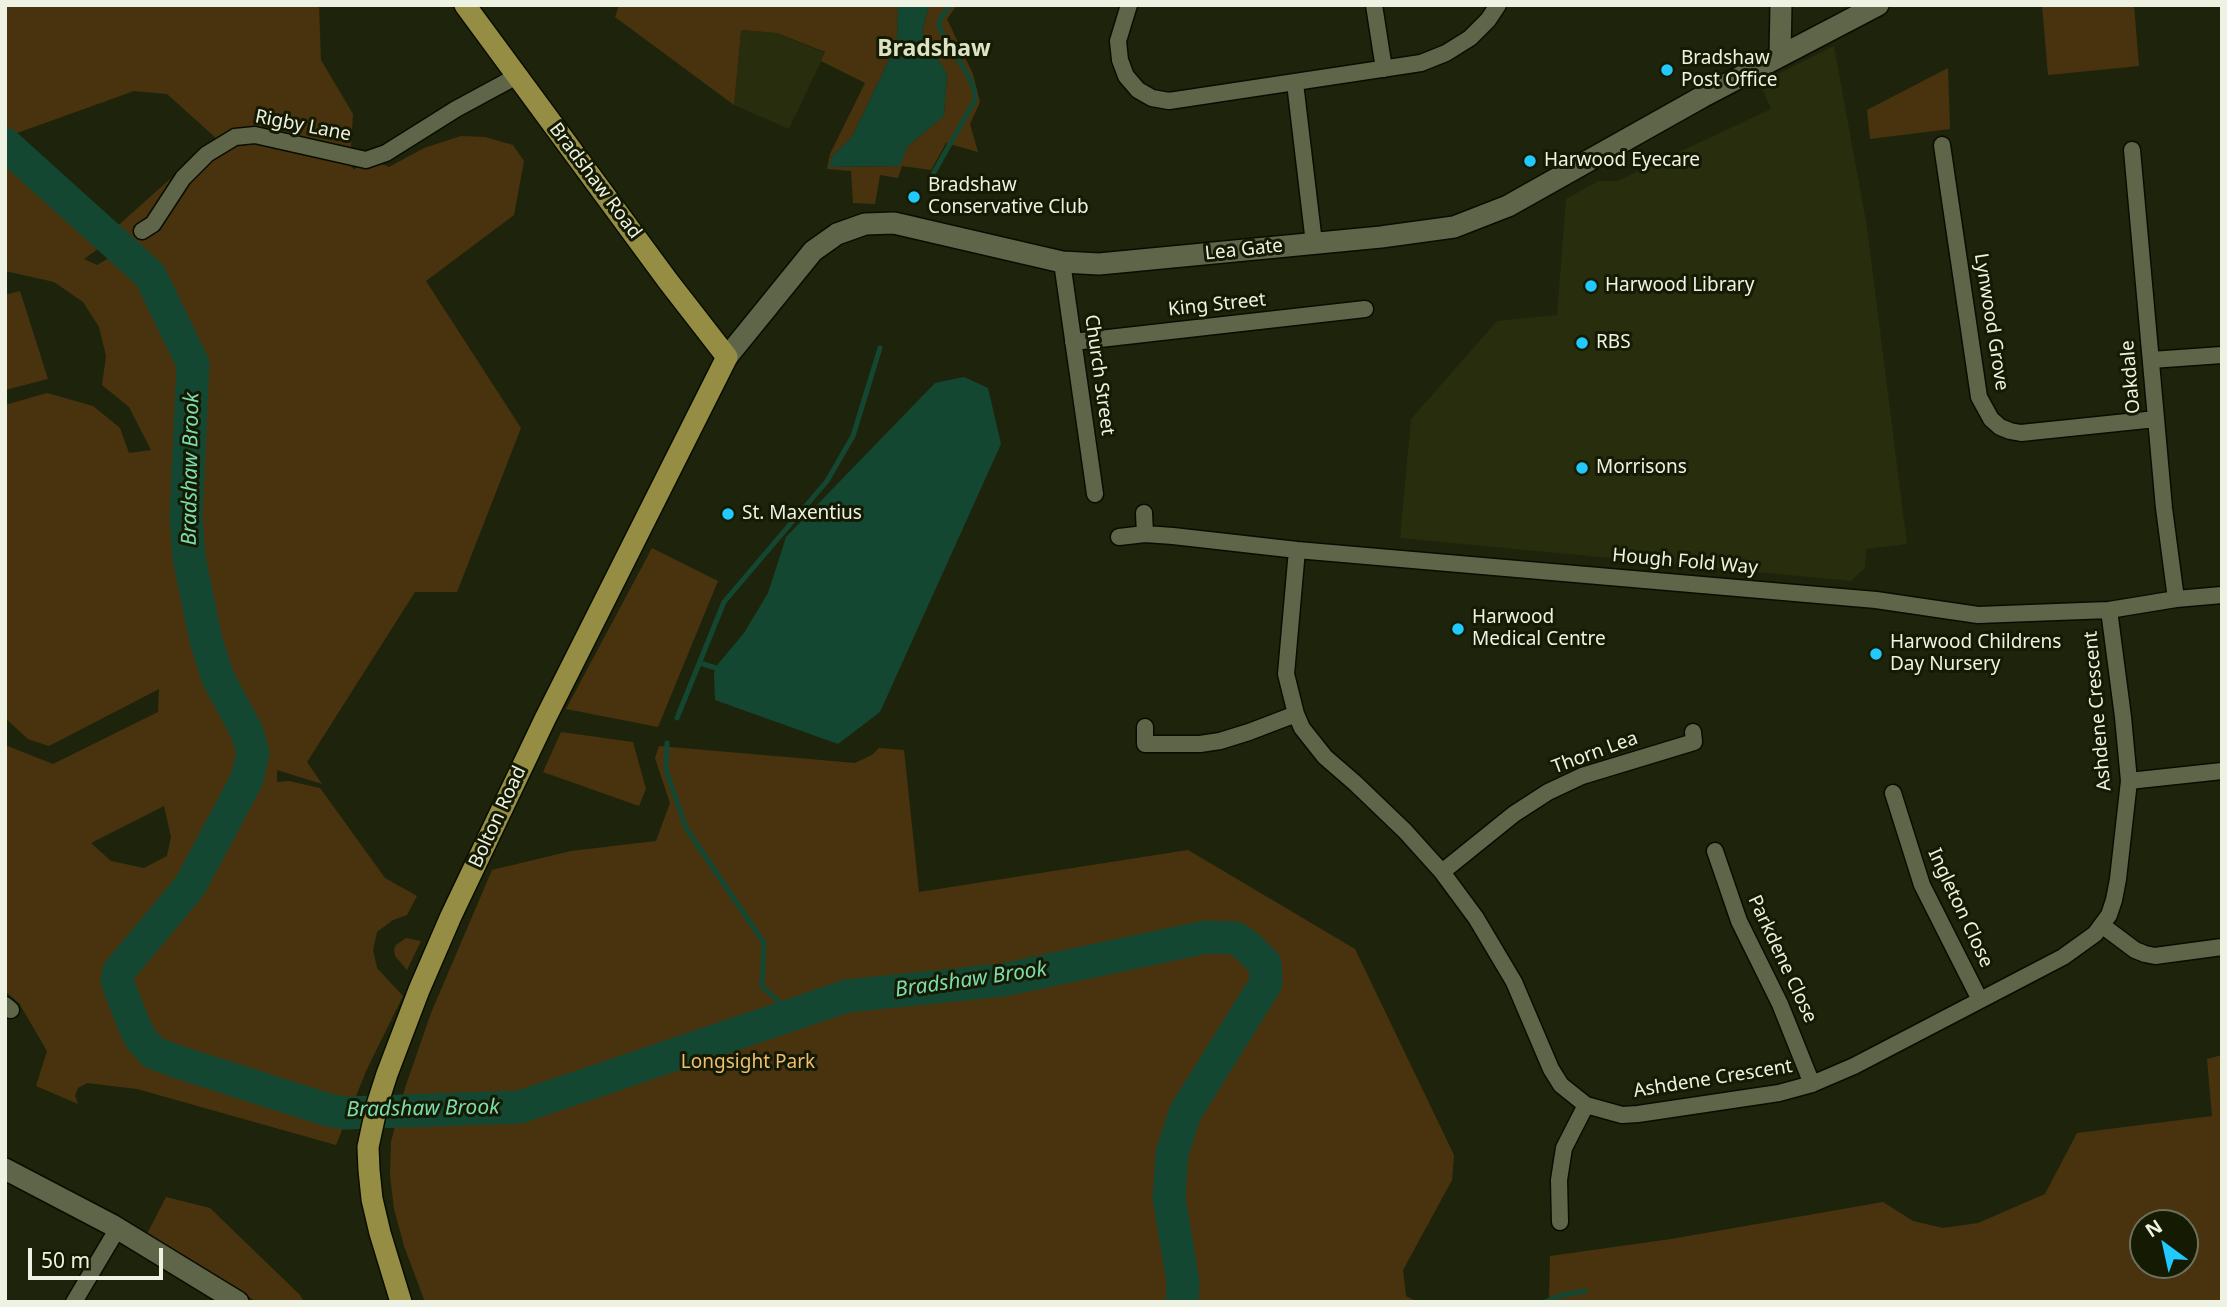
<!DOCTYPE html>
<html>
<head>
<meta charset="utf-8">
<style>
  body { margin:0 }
  #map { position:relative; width:2227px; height:1307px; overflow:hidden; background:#1e240b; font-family:"Noto Sans",sans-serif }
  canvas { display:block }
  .frame { position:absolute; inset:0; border:7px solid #eef2e3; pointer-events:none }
  .north { position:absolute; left:2129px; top:1209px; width:70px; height:70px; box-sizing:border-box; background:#151a03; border:2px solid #6c705d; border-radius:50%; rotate:327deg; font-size:19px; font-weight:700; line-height:28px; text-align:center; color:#eef2e3 }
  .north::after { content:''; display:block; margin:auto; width:24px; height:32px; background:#21c9fd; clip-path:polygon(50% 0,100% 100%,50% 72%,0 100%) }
  .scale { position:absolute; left:28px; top:1248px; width:135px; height:32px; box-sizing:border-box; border:4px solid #eef2e3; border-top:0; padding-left:9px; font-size:21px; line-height:24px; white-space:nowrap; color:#eef2e3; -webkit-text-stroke:5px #151a03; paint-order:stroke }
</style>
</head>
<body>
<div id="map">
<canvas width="2227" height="1307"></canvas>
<div class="frame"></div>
<div class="north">N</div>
<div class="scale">50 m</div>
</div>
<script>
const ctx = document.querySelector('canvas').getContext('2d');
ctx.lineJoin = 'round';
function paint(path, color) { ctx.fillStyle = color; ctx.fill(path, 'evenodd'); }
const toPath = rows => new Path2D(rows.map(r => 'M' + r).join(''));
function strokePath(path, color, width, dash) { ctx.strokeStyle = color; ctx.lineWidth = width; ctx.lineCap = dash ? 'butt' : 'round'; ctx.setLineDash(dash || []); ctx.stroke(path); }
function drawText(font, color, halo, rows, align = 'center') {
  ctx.font = font + ' "Noto Sans",sans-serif'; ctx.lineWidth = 6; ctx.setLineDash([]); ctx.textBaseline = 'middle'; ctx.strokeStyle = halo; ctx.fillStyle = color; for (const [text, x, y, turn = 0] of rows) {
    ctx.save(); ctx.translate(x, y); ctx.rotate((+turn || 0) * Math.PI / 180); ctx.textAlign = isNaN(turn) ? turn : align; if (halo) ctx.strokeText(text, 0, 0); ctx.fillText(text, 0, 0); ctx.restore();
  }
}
const built = toPath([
  [740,30,777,33,825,53,789,129,734,105],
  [1834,46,1867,227,1907,544,1866,549,1865,568,1851,581,1400,538,1411,419,1497,321,1557,315,1566,199,1598,181,1617,181,1771,109,1760,83]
]);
const green = toPath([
  [5,5,319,5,321,60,353,114,350,164,354,170,365,157,389,167,424,148,461,136,485,137,513,145,524,161,514,215,426,281,521,428,457,592,415,592,307,762,322,784,277,770,277,782,289,781,320,788,385,878,417,896,407,915,393,920,377,932,373,950,377,968,403,996,367,1069,336,1145,137,1089,87,1083,78,1088,75,1096,78,1104,36,1086,47,1051,19,1003,5,991,5,745,53,764,158,712,159,689,49,746,28,739,5,718,5,405,47,393,93,406,120,428,129,453,151,450,129,407,102,385,106,356,99,327,83,302,54,282,5,271],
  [134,91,167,94,216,138,113,230,37,162,17,133],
  [120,233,133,244,97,265,84,259],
  [164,806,171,837,167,856,144,868,111,861,91,843],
  [619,5,898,5,897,43,852,137,832,156,830,167,899,166,907,147,944,116,947,74,922,32,929,5,957,5,947,19,973,74,980,102,970,124,978,152,946,143,931,170,902,166,898,178,880,175,875,204,853,203,851,171,827,169,830,154,865,83,821,61,825,52,777,33,741,30,734,105,615,17],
  [2042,5,2134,5,2139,66,2048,75],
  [1948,68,1950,129,1870,139,1867,110],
  [20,291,48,379,5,390,5,295],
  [652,548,718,581,658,727,566,709],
  [561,732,633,742,646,789,639,806,543,772],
  [659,746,855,763,872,755,879,748,904,750,919,892,1188,850,1355,949,1454,1155,1452,1180,1403,1270,1406,1296,1418,1302,425,1302,404,1246,394,1209,390,1175,391,1142,405,1088,431,1013,492,870,571,851,656,841,670,803,655,758],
  [406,938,421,941,407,970,395,956,394,949,396,945],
  [2222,1055,2222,1302,1547,1302,1549,1300,1550,1256,1671,1239,1883,1202,1913,1221,1943,1228,1978,1223,2045,1194,2077,1133,2212,1116,2207,1059],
  [2143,1223,2185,1223,2185,1265,2143,1265],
  [166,1197,210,1208,300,1295,304,1302,257,1302,147,1234]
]);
const water = toPath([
  [898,5,929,5,922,32,947,74,944,116,907,147,900,166,829,167,832,156,852,137,897,43],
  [964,377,988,388,1001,444,880,712,838,744,715,700,714,673,718,664,744,633,768,593,786,537,935,383]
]);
const stream = toPath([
  [934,172,975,100,974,89,969,77,940,29,939,24,941,18,950,5],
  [700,663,716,668],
  [677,718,724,602,827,481,853,436,880,348],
  [667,743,666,770,686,828,764,943,762,986,792,1014],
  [1545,1302,1559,1296,1585,1291]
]);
const river = toPath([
  [5,144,150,275,193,364,186,516,189,558,206,640,218,678,247,732,253,753,247,779,190,886,119,971,117,981,134,1025,141,1039,154,1053,184,1064,328,1110,345,1113,520,1107,847,996,1003,980,1206,937,1235,938,1246,945,1265,964,1266,983,1185,1113,1172,1154,1169,1198,1183,1282,1182,1302]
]);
const street = toPath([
  [1129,5,1118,41,1120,60,1126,76,1138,90,1152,98,1169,101,1421,63,1446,53,1470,38,1488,20,1498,5],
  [1374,5,1384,69],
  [1295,83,1314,243],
  [1942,145,1979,397,1991,419,2000,427,2010,431,2021,433,2156,419],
  [2132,150,2164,508,2176,599],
  [142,231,153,224,183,178,207,154,235,137,255,135,366,160,386,153,456,109,517,76],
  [1062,262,1095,494],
  [1073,342,1365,309],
  [2151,360,2222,355],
  [1144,513,1145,534],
  [1119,537,1145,534,1173,536,1297,550,1876,600,1978,615,2109,610,2176,599,2222,595],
  [1297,550,1286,674,1296,714,1302,728,1325,757,1355,783,1405,831,1442,872,1476,918,1514,982,1551,1069,1561,1085,1586,1105,1622,1115,1638,1114,1779,1093,1812,1084,1854,1066,2063,957,2095,934,2109,915,2114,900,2118,879,2129,781,2123,717,2109,610],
  [1145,727,1145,744,1200,744,1220,741,1249,732,1296,714],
  [2129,781,2222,771],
  [1893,793,1922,885,1980,1000],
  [1715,851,1739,921,1780,1004,1812,1084],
  [1442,872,1514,814,1548,792,1582,776,1694,742,1693,732],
  [2103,926,2135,950,2145,954,2155,956,2222,947],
  [5,1005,11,1010],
  [1560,1222,1559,1180,1564,1148,1586,1105],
  [74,1302,118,1228]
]);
const secondary = toPath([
  [1780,56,1781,5],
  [727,357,813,251,837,234,865,224,894,223,1062,262,1099,264,1381,237,1454,227,1508,206,1702,97,1878,5],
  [5,1169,112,1225,238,1302]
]);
const primary = toPath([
  [401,1302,380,1233,372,1199,369,1170,368,1147,377,1105,387,1074,419,990,451,916,545,719,727,357,668,281,465,5]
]);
const markers = [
  [1667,70,7,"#21c9fd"],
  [1530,161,7,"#21c9fd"],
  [914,197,7,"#21c9fd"],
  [1591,286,7,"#21c9fd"],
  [1582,343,7,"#21c9fd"],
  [1582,468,7,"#21c9fd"],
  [728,514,7,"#21c9fd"],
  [1458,629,7,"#21c9fd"],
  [1876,654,7,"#21c9fd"]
];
const poiNames = [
  ["Bradshaw",1681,59],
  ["Post Office",1681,81],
  ["Harwood Eyecare",1544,161],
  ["Bradshaw",928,186],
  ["Conservative Club",928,208],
  ["Harwood Library",1605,286],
  ["RBS",1596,343],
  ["Morrisons",1596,468],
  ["St. Maxentius",742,514],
  ["Harwood",1472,618],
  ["Medical Centre",1472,640],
  ["Harwood Childrens",1890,643],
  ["Day Nursery",1890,665]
];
const streetNames = [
  ["Rigby Lane",303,126,11],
  ["Bradshaw Road",595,181,53],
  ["Lea Gate",1244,250,-6],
  ["King Street",1217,305,-6],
  ["Lynwood Grove",1991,322,81],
  ["Church Street",1099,375,82],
  ["Oakdale",2131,377,-95],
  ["Hough Fold Way",1685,562,5],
  ["Ashdene Crescent",2098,711,-95],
  ["Thorn Lea",1595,753,-20],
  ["Bolton Road",498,817,-65],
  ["Ingleton Close",1960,908,65],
  ["Parkdene Close",1782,959,65],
  ["Ashdene Crescent",1713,1079,-9]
];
const parkNames = [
  ["Longsight Park",748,1063]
];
const waterNames = [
  ["Bradshaw Brook",191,469,-89],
  ["Bradshaw Brook",971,980,-8],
  ["Bradshaw Brook",423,1109,-1]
];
const quarterNames = [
  ["Bradshaw",934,49]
];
paint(built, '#272d0d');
paint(green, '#49330f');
paint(water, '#144732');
strokePath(stream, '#144732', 5);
strokePath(river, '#144732', 33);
strokePath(street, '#090d00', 19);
strokePath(secondary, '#090d00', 24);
strokePath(primary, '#090d00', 24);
strokePath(street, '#5e6549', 16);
strokePath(secondary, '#5e6549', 21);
strokePath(primary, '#968d45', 21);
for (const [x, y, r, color] of markers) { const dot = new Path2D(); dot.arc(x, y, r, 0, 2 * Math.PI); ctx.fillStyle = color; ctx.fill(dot); strokePath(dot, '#151a03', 2.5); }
drawText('19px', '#eef2e3', '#151a03', poiNames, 'left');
drawText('19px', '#eef2e3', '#151a03', streetNames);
drawText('19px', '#f1bd6f', '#151a03', parkNames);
drawText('italic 21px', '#7ddcaf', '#151a03', waterNames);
drawText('bold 23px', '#dbe3c4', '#151a03', quarterNames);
</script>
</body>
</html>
